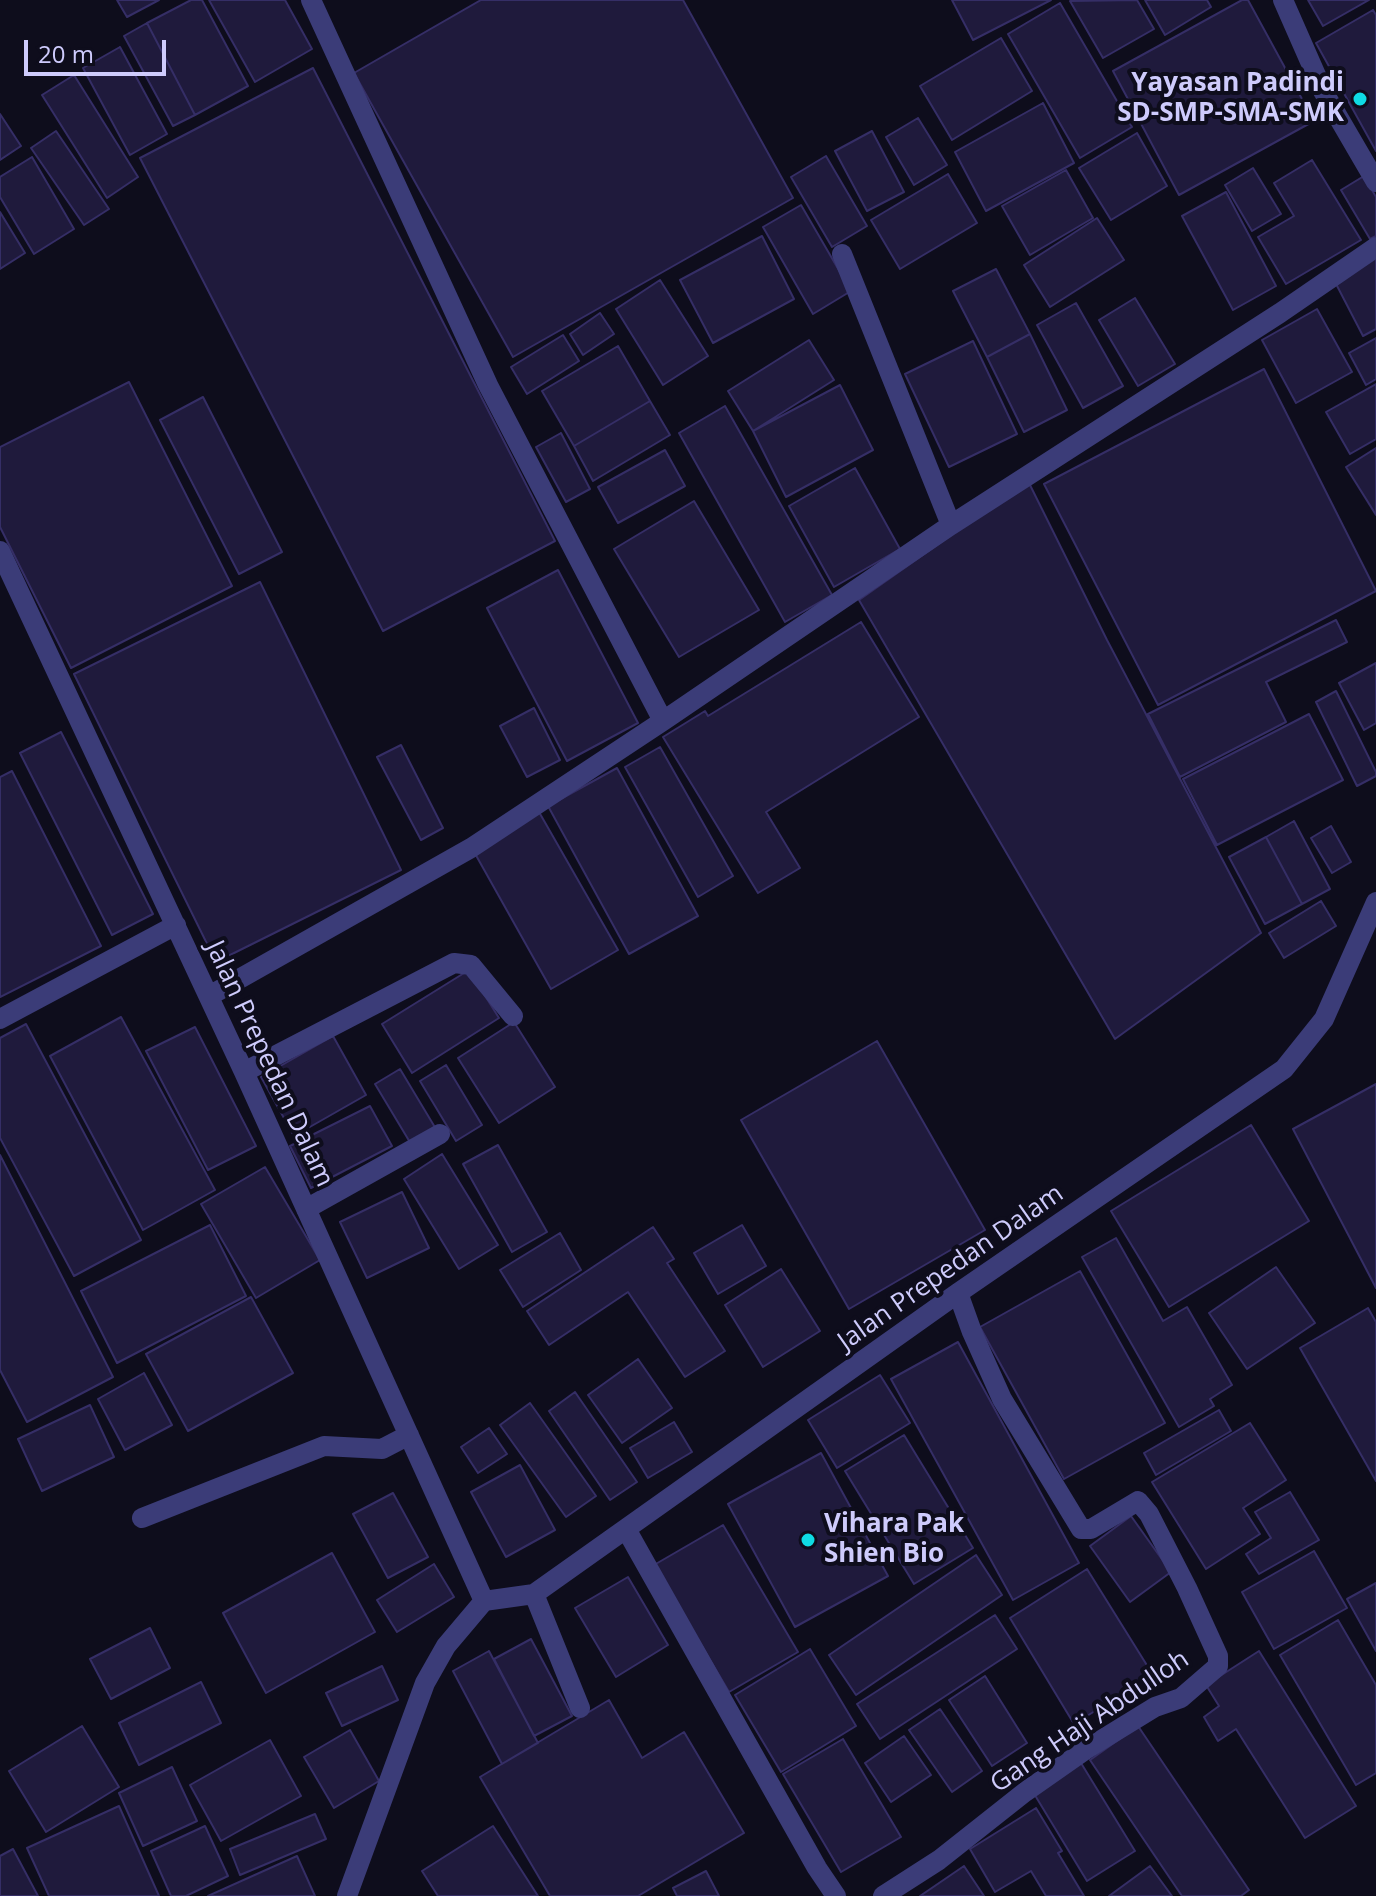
<!DOCTYPE html>
<html>
<head>
<meta charset="utf-8">
<style>
  body { margin:0 }
  #map { position:relative; width:1376px; height:1896px; overflow:hidden; background:#0e0d1c; font-family:"Open Sans",sans-serif }
  canvas { display:block }
  .scale { position:absolute; left:24px; top:40px; width:142px; height:36px; box-sizing:border-box; border:4px solid #cecbfc; border-top:0; padding-left:10px; font-size:24px; line-height:28px; white-space:nowrap; color:#cecbfc; -webkit-text-stroke:6px #0e0d1c; paint-order:stroke }
</style>
</head>
<body>
<div id="map">
<canvas width="1376" height="1896"></canvas>
<div class="scale">20 m</div>
</div>
<script>
const ctx = document.querySelector('canvas').getContext('2d');
ctx.lineJoin = 'round';
function paint(path, color) { ctx.fillStyle = color; ctx.fill(path, 'evenodd'); }
const toPath = rows => new Path2D(rows.map(r => 'M' + r).join(''));
function strokePath(path, color, width, dash) { ctx.strokeStyle = color; ctx.lineWidth = width; ctx.lineCap = dash ? 'butt' : 'round'; ctx.setLineDash(dash || []); ctx.stroke(path); }
function drawText(font, color, halo, rows, align = 'center') {
  ctx.font = font + ' "Open Sans",sans-serif'; ctx.lineWidth = 8; ctx.setLineDash([]); ctx.textBaseline = 'middle'; ctx.strokeStyle = halo; ctx.fillStyle = color; for (const [text, x, y, turn = 0] of rows) {
    ctx.save(); ctx.translate(x, y); ctx.rotate((+turn || 0) * Math.PI / 180); ctx.textAlign = isNaN(turn) ? turn : align; if (halo) ctx.strokeText(text, 0, 0); ctx.fillText(text, 0, 0); ctx.restore();
  }
}
const building = toPath([
  [117,0,159,0,127,17,117,0],
  [191,0,202,0,248,86,195,115,147,23,191,0],
  [209,0,285,0,312,49,255,82,209,0],
  [481,0,683,0,793,198,513,357,354,73,481,0],
  [952,0,1051,0,973,40,952,0],
  [1137,0,1154,29,1103,58,1070,1,1137,0],
  [1145,0,1207,0,1211,7,1165,35,1145,0],
  [1242,0,1248,0,1314,121,1179,195,1113,71,1242,0],
  [1308,0,1369,0,1323,26,1308,0],
  [1060,3,1132,127,1080,158,1008,34,1060,3],
  [1373,10,1376,15,1376,151,1316,43,1373,10],
  [147,23,195,115,173,126,124,36,147,23],
  [1001,38,1032,91,952,140,920,86,1001,38],
  [120,47,167,134,130,155,83,68,120,47],
  [313,68,555,541,383,631,140,158,313,68],
  [74,75,138,177,107,198,42,95,74,75],
  [1043,103,1074,163,986,211,955,152,1043,103],
  [0,114,21,146,0,160,0,114],
  [918,118,947,165,914,185,886,137,918,118],
  [56,131,109,209,84,225,31,148,56,131],
  [872,131,904,192,867,211,835,151,872,131],
  [1137,133,1167,186,1111,220,1079,168,1137,133],
  [826,156,867,226,832,247,791,177,826,156],
  [32,157,74,229,34,254,0,197,0,177,32,157],
  [1312,160,1361,240,1286,284,1258,237,1294,216,1274,183,1312,160],
  [1253,168,1281,214,1252,231,1225,185,1253,168],
  [1066,170,1093,218,1030,255,1002,206,1066,170],
  [948,174,977,223,900,269,871,220,948,174],
  [1364,176,1376,197,1376,236,1370,239,1341,190,1364,176],
  [1226,192,1276,286,1233,310,1182,216,1226,192],
  [801,205,851,291,813,314,763,227,801,205],
  [0,212,25,253,0,269,0,212],
  [1097,218,1124,260,1050,307,1024,265,1097,218],
  [762,236,794,299,713,343,680,280,762,236],
  [1376,258,1376,329,1363,336,1334,280,1376,258],
  [996,269,1030,334,987,357,953,291,996,269],
  [660,280,708,356,663,385,616,309,660,280],
  [1135,298,1175,364,1138,386,1099,320,1135,298],
  [1076,303,1123,386,1083,408,1037,325,1076,303],
  [1317,309,1352,372,1296,403,1262,340,1317,309],
  [600,313,614,334,583,355,570,334,600,313],
  [1030,334,1067,410,1024,432,987,357,1030,334],
  [563,335,579,361,527,394,511,367,563,335],
  [1376,338,1376,379,1366,385,1349,353,1376,338],
  [809,340,834,380,753,431,728,391,809,340],
  [973,341,1017,434,949,467,905,374,973,341],
  [618,346,650,401,574,446,542,391,618,346],
  [1264,369,1376,591,1158,705,1044,484,1264,369],
  [129,382,232,586,71,668,0,527,0,447,129,382],
  [1376,384,1376,439,1350,454,1326,412,1376,384],
  [840,385,873,450,786,497,753,431,840,385],
  [203,397,282,552,239,574,160,420,203,397],
  [650,401,670,435,593,481,574,446,650,401],
  [725,406,832,595,785,622,679,433,725,406],
  [561,433,590,489,566,502,536,447,561,433],
  [1376,448,1376,515,1346,467,1376,448],
  [665,450,685,486,618,523,598,487,665,450],
  [855,468,900,549,834,587,789,506,855,468],
  [1028,481,1107,640,1261,933,1115,1039,859,600,1028,481],
  [694,501,759,610,679,657,614,549,694,501],
  [558,570,638,723,567,761,487,608,558,570],
  [260,582,401,870,216,962,74,674,260,582],
  [1336,620,1347,642,1266,682,1286,722,1180,777,1148,714,1336,620],
  [861,622,919,717,766,812,800,868,758,893,663,737,705,711,708,716,861,622],
  [1376,663,1376,723,1364,730,1339,683,1376,663],
  [1336,691,1376,772,1376,776,1357,786,1316,702,1336,691],
  [534,708,560,760,527,777,500,726,534,708],
  [1309,714,1343,780,1217,845,1183,779,1309,714],
  [61,732,153,914,112,935,20,753,61,732],
  [401,745,443,828,421,840,377,757,401,745],
  [660,747,733,876,698,897,625,767,660,747],
  [617,768,698,916,629,954,548,806,617,768],
  [12,771,101,946,0,997,0,777,12,771],
  [539,812,618,950,551,989,473,850,539,812],
  [1294,821,1330,889,1302,904,1266,837,1294,821],
  [1331,826,1351,862,1332,873,1311,838,1331,826],
  [1266,837,1302,904,1265,924,1229,857,1266,837],
  [1321,901,1336,926,1284,958,1269,933,1321,901],
  [469,970,499,1018,412,1073,382,1024,469,970],
  [121,1017,215,1190,143,1230,50,1056,121,1017],
  [514,1022,555,1087,499,1123,458,1058,514,1022],
  [26,1024,141,1240,74,1276,0,1138,0,1038,26,1024],
  [195,1027,256,1146,208,1170,146,1051,195,1027],
  [333,1036,366,1095,294,1136,261,1077,333,1036],
  [877,1041,985,1230,849,1309,741,1120,877,1041],
  [446,1065,482,1125,456,1141,420,1081,446,1065],
  [400,1069,436,1129,411,1144,375,1084,400,1069],
  [1376,1084,1376,1288,1293,1129,1376,1084],
  [370,1106,392,1146,311,1188,290,1146,370,1106],
  [1251,1125,1309,1221,1169,1307,1111,1211,1251,1125],
  [498,1145,547,1232,512,1252,463,1164,498,1145],
  [442,1154,498,1245,459,1269,404,1179,442,1154],
  [0,1155,113,1377,27,1422,0,1370,0,1155],
  [265,1167,320,1260,256,1298,201,1204,265,1167],
  [402,1192,429,1248,367,1278,340,1222,402,1192],
  [210,1225,246,1296,117,1363,81,1291,210,1225],
  [742,1225,766,1266,718,1294,694,1253,742,1225],
  [653,1227,674,1259,667,1263,725,1351,685,1377,628,1292,549,1345,527,1311,653,1227],
  [560,1233,581,1270,523,1307,500,1270,560,1233],
  [1116,1238,1163,1321,1187,1307,1232,1385,1210,1399,1214,1406,1179,1427,1082,1257,1116,1238],
  [1276,1267,1315,1323,1247,1369,1209,1313,1276,1267],
  [781,1269,820,1331,763,1367,725,1305,781,1269],
  [1080,1271,1165,1423,1064,1479,980,1327,1080,1271],
  [251,1297,293,1373,188,1431,146,1354,251,1297],
  [1368,1308,1376,1322,1376,1481,1300,1348,1368,1308],
  [958,1342,1079,1563,1013,1600,891,1379,958,1342],
  [638,1359,672,1408,622,1443,588,1395,638,1359],
  [144,1373,172,1425,125,1450,98,1399,144,1373],
  [880,1375,910,1423,837,1468,808,1420,880,1375],
  [575,1392,637,1482,610,1500,549,1411,575,1392],
  [530,1403,596,1496,566,1517,500,1425,530,1403],
  [90,1405,114,1457,42,1491,18,1439,90,1405],
  [1219,1410,1231,1431,1156,1475,1144,1453,1219,1410],
  [674,1422,692,1452,648,1478,630,1448,674,1422],
  [1250,1423,1286,1480,1243,1508,1260,1534,1206,1569,1152,1482,1250,1423],
  [489,1428,507,1454,478,1473,461,1447,489,1428],
  [904,1435,973,1548,914,1584,845,1471,904,1435],
  [821,1453,888,1576,795,1627,728,1504,821,1453],
  [520,1465,555,1530,506,1557,471,1492,520,1465],
  [1290,1492,1319,1540,1259,1574,1246,1554,1271,1538,1255,1512,1290,1492],
  [393,1493,428,1557,388,1578,353,1514,393,1493],
  [1131,1516,1171,1572,1130,1602,1090,1546,1131,1516],
  [723,1525,798,1652,729,1692,654,1565,723,1525],
  [1314,1551,1347,1608,1274,1649,1242,1592,1314,1551],
  [332,1553,375,1632,266,1693,223,1613,332,1553],
  [976,1555,1002,1595,856,1695,829,1655,976,1555],
  [434,1564,454,1597,397,1632,377,1600,434,1564],
  [1087,1569,1153,1675,1074,1724,1010,1618,1087,1569],
  [628,1577,668,1645,616,1677,575,1608,628,1577],
  [1376,1583,1376,1651,1347,1599,1376,1583],
  [995,1615,1017,1649,880,1739,857,1704,995,1615],
  [1338,1620,1376,1685,1376,1773,1356,1785,1280,1655,1338,1620],
  [150,1628,170,1668,111,1699,90,1659,150,1628],
  [531,1639,572,1716,534,1736,494,1659,531,1639],
  [810,1649,856,1726,781,1772,735,1695,810,1649],
  [489,1651,538,1743,502,1764,453,1671,489,1651],
  [1259,1651,1356,1806,1305,1838,1236,1729,1218,1741,1204,1717,1219,1706,1206,1685,1259,1651],
  [382,1666,398,1700,342,1726,326,1693,382,1666],
  [985,1676,1027,1743,992,1766,949,1700,985,1676],
  [201,1682,221,1723,139,1765,119,1723,201,1682],
  [609,1700,642,1758,684,1732,744,1833,638,1896,550,1896,480,1777,609,1700],
  [940,1709,982,1771,952,1792,909,1730,940,1709],
  [82,1726,119,1787,46,1832,9,1771,82,1726],
  [1138,1726,1249,1890,1241,1896,1182,1896,1090,1760,1138,1726],
  [350,1730,379,1781,334,1808,304,1757,350,1730],
  [904,1736,931,1775,891,1802,865,1763,904,1736],
  [843,1739,901,1837,841,1872,783,1774,843,1739],
  [270,1740,301,1796,221,1841,190,1785,270,1740],
  [1081,1763,1135,1851,1087,1881,1033,1792,1081,1763],
  [172,1767,197,1821,143,1846,119,1793,172,1767],
  [119,1806,159,1896,49,1896,27,1848,119,1806],
  [1036,1808,1062,1851,1058,1853,1084,1896,1046,1896,1031,1871,995,1892,970,1849,1036,1808],
  [315,1814,326,1839,240,1875,230,1849,315,1814],
  [205,1826,228,1876,186,1896,171,1896,151,1851,205,1826],
  [493,1826,538,1896,438,1896,422,1871,493,1826],
  [13,1849,38,1896,0,1896,0,1856,13,1849],
  [297,1856,315,1896,208,1896,297,1856],
  [964,1866,984,1896,920,1896,964,1866],
  [1150,1866,1172,1896,1109,1896,1150,1866],
  [706,1871,719,1896,677,1896,673,1888,706,1871]
]);
const minor = toPath([
  [311,0,488,385,663,721],
  [1283,0,1323,91,1376,182],
  [842,254,951,525],
  [0,551,244,1072,484,1601],
  [209,996,471,848,663,721,951,525,1280,313,1376,247],
  [0,1019,176,925],
  [244,1072,454,963,471,965,513,1016],
  [306,1209,440,1134],
  [142,1518,324,1446,382,1449,409,1435],
  [626,1529,817,1868,836,1896],
  [534,1594,580,1708],
  [347,1896,425,1683,446,1646,484,1601,534,1594,958,1293,1284,1069,1324,1019,1376,902],
  [883,1896,939,1860,1025,1792,1085,1750,1155,1707,1181,1698,1218,1666,1218,1656,1187,1588,1149,1514,1138,1501,1091,1529,1081,1529,1002,1399,972,1332,958,1293]
]);
const markers = [
  [1360,99,8,"#0fdbe4"],
  [808,1540,8,"#0fdbe4"]
];
const poiNames = [
  ["Yayasan Padindi",1344,84],
  ["SD-SMP-SMA-SMK",1344,114],
  ["Vihara Pak",824,1525,"left"],
  ["Shien Bio",824,1555,"left"]
];
const streetNames = [
  ["Jalan Prepedan Dalam",269,1064,65],
  ["Jalan Prepedan Dalam",951,1268,-35],
  ["Gang Haji Abdulloh",1090,1722,-34]
];
paint(building, '#1f1a3c');
strokePath(building, '#352e66', 2);
strokePath(minor, '#3b3c78', 20);
for (const [x, y, r, color] of markers) { const dot = new Path2D(); dot.arc(x, y, r, 0, 2 * Math.PI); ctx.fillStyle = color; ctx.fill(dot); strokePath(dot, '#0e0d1c', 3); }
drawText('bold 26px', '#cecbfc', '#0e0d1c', poiNames, 'right');
drawText('26px', '#cecbfc', '#0e0d1c', streetNames);
</script>
</body>
</html>
